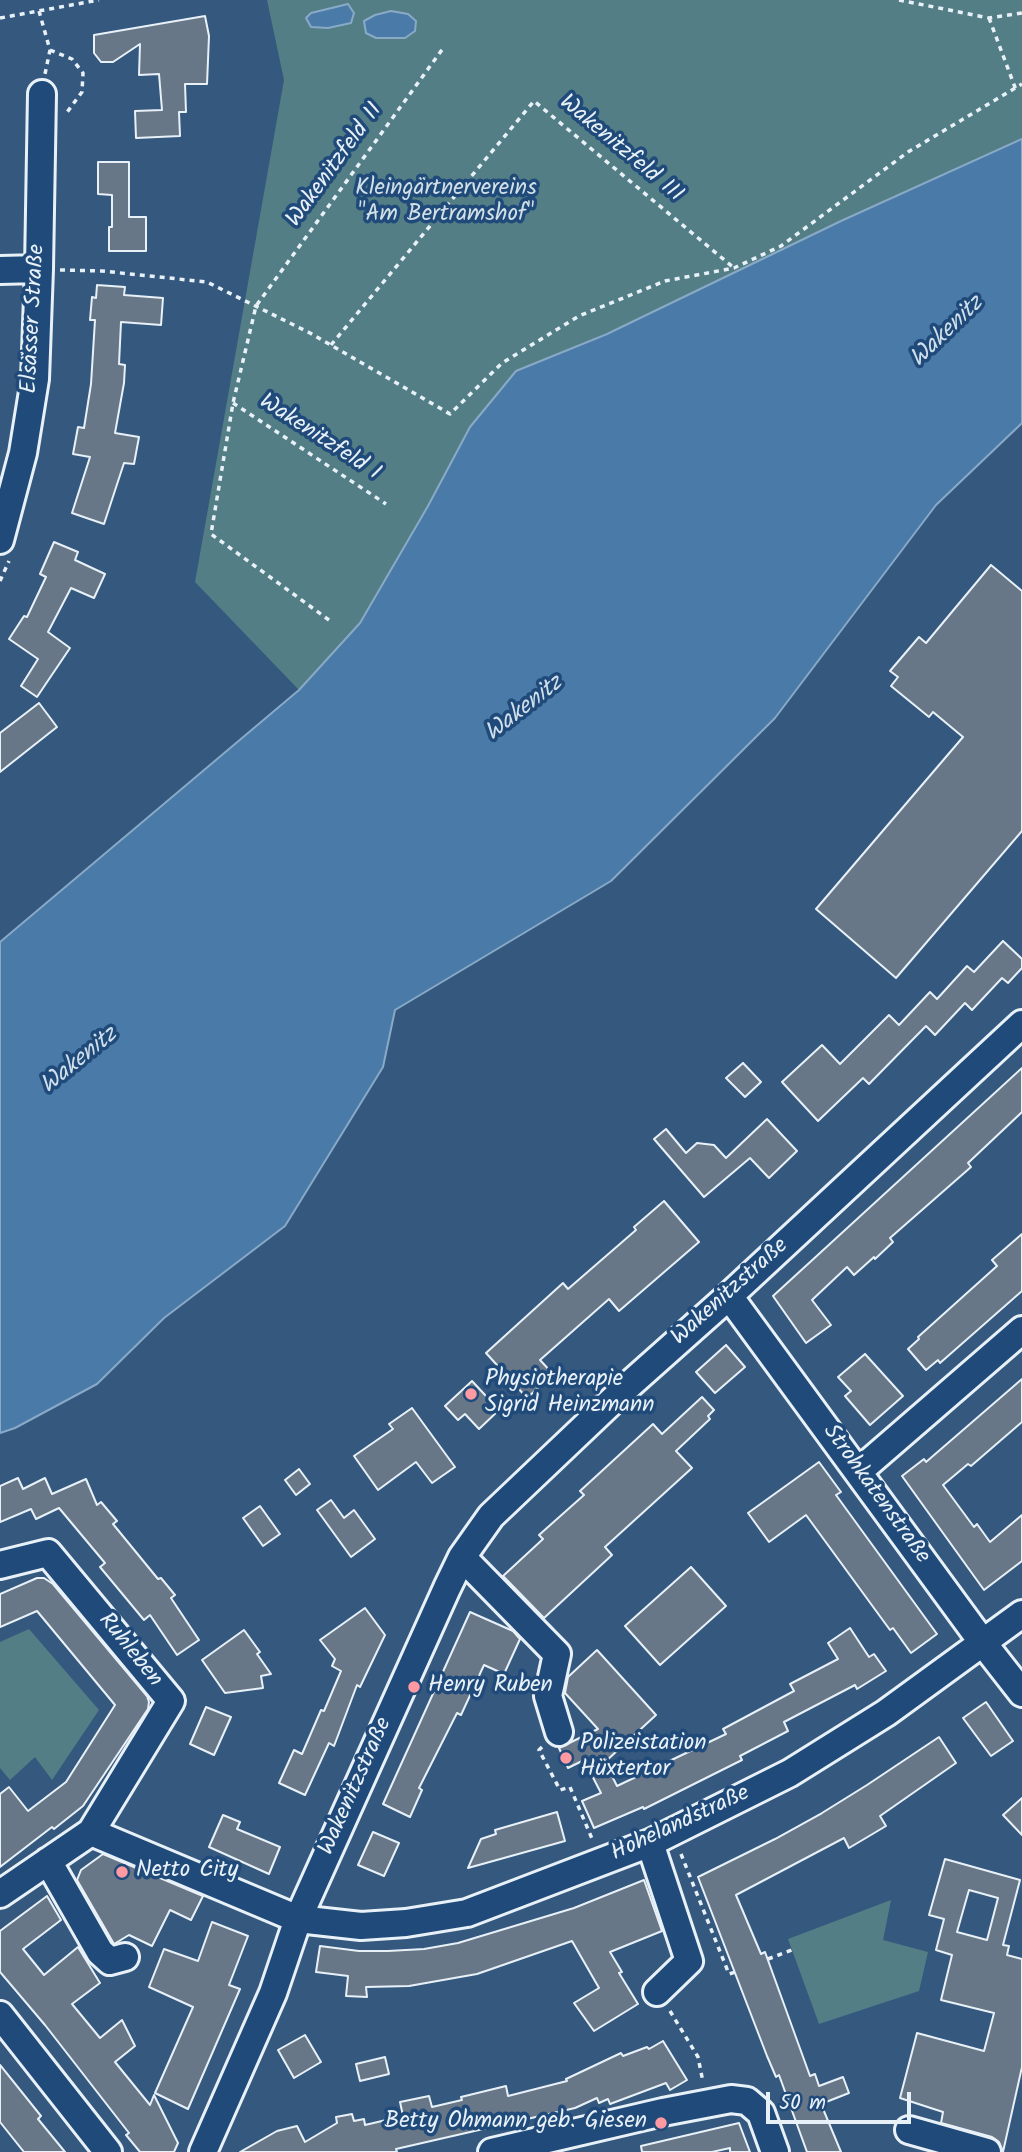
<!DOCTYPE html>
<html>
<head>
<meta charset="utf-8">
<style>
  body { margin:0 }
  #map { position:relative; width:1022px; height:2152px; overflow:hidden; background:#35587e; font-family:Kalam,sans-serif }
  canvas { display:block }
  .scale { position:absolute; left:766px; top:2092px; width:145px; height:32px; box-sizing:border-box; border:4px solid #e8f1f8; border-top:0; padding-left:9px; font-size:21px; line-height:24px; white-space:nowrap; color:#e8f1f8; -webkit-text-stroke:5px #1f4a7a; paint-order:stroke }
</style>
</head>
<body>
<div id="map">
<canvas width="1022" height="2152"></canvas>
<div class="scale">50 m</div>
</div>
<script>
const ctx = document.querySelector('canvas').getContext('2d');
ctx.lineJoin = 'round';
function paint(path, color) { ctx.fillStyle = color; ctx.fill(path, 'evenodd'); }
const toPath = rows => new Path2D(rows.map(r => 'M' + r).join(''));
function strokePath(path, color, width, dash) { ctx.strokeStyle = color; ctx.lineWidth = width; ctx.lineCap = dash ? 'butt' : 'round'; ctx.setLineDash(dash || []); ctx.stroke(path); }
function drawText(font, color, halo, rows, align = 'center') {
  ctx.font = font + ' Kalam,sans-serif'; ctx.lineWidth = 7; ctx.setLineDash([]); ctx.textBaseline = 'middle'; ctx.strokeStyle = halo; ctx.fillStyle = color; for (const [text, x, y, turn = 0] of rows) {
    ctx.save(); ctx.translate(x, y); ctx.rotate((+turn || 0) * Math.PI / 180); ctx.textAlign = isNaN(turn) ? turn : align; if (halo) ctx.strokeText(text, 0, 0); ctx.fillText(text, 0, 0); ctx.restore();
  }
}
const green = toPath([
  [267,0,1022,0,1022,139,841,221,745,275,516,371,470,427,428,506,360,623,299,690,195,582,284,80],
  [29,1629,99,1710,52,1780,35,1757,10,1780,0,1768,0,1642],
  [891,1900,883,1940,928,1952,919,1991,819,2024,788,1939]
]);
const water = toPath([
  [348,4,354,13,351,23,328,28,311,27,306,18,311,13,348,4],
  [391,11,408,14,416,21,415,31,405,38,376,38,366,33,364,21,375,15,391,11],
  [1022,139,1022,423,936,505,775,718,611,881,395,1010,383,1067,285,1226,164,1318,97,1384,15,1428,0,1433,0,942,299,690,360,623,428,506,470,427,516,371,607,334,841,221,1022,139]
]);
const building = toPath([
  [205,16,209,36,207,84,185,84,186,112,179,112,180,136,136,138,135,111,162,110,159,74,139,75,140,44,113,62,101,62,94,53,94,35,205,16],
  [98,162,129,162,129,217,146,217,146,251,109,251,109,227,112,227,112,195,98,194,98,162],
  [97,285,125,287,124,295,163,298,161,325,121,322,119,364,125,365,124,383,115,433,139,437,134,464,124,463,104,524,72,513,90,457,73,454,78,427,84,428,91,384,95,320,90,320,92,297,96,298,97,285],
  [54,542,78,552,75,560,105,574,94,598,71,588,48,632,70,648,37,697,21,686,38,659,9,639,24,616,27,617,46,577,40,574,54,542],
  [991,565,1022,591,1022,831,896,978,816,909,963,737,933,712,929,717,891,686,898,677,890,671,919,637,926,643,991,565],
  [39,703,57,727,0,772,0,733,39,703],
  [1003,941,1022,959,1022,968,1008,983,1002,978,972,1010,965,1003,935,1035,926,1026,869,1084,863,1078,818,1121,782,1082,822,1045,840,1064,889,1015,899,1025,930,992,937,999,967,966,974,972,1003,941],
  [743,1063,761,1082,745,1097,726,1078,743,1063],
  [1022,1068,1022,1112,968,1163,971,1167,890,1238,893,1242,875,1259,874,1257,854,1275,847,1267,812,1300,831,1325,806,1343,773,1296,1022,1068],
  [767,1119,797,1151,769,1178,750,1158,704,1197,654,1139,666,1129,686,1153,697,1143,714,1145,726,1158,767,1119],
  [664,1201,699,1242,619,1311,609,1299,540,1360,553,1374,527,1398,486,1353,563,1283,568,1289,636,1230,634,1227,664,1201],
  [1022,1234,1022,1291,940,1363,938,1360,926,1370,908,1349,919,1339,918,1337,997,1266,992,1260,1022,1234],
  [726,1345,745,1367,715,1393,696,1372,726,1345],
  [865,1354,903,1396,870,1425,845,1396,851,1391,838,1377,865,1354],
  [1022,1379,1022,1422,971,1466,968,1464,943,1485,974,1527,977,1524,990,1542,1022,1515,1022,1561,984,1590,902,1476,924,1459,926,1462,1022,1379],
  [472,1381,499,1410,479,1429,465,1414,458,1420,445,1406,472,1381],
  [702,1397,714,1410,708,1416,710,1419,676,1451,692,1468,605,1547,612,1555,544,1618,503,1576,543,1539,539,1535,584,1495,580,1491,653,1424,662,1434,702,1397],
  [412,1408,455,1467,432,1483,416,1462,378,1490,354,1456,393,1429,389,1424,412,1408],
  [819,1462,841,1492,836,1495,937,1634,911,1653,893,1628,890,1630,806,1515,769,1542,748,1513,819,1462],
  [299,1469,310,1484,296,1495,285,1480,299,1469],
  [18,1478,23,1489,45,1478,52,1494,86,1479,97,1505,101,1502,117,1521,113,1524,158,1579,161,1578,175,1595,171,1598,199,1640,177,1655,150,1615,144,1620,100,1567,105,1563,59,1508,36,1519,31,1509,0,1522,0,1486,18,1478],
  [331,1500,344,1518,354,1510,375,1539,351,1557,317,1510,331,1500],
  [260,1506,280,1534,263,1546,243,1518,260,1506],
  [691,1567,726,1606,660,1665,625,1626,691,1567],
  [37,1578,44,1578,53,1584,147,1696,149,1702,148,1709,83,1806,54,1829,52,1827,0,1867,0,1794,9,1787,28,1811,66,1782,115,1705,37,1611,0,1627,0,1594,37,1578],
  [365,1608,385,1635,360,1687,357,1685,334,1746,329,1743,305,1795,279,1783,294,1750,302,1754,321,1710,324,1711,341,1671,332,1666,335,1659,320,1640,365,1608],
  [470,1612,513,1631,520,1639,504,1674,484,1665,461,1715,457,1713,419,1788,422,1790,410,1817,383,1804,470,1612],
  [850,1628,869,1657,874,1654,886,1671,857,1689,855,1685,784,1722,788,1731,740,1756,742,1760,644,1809,643,1807,594,1828,582,1801,601,1793,584,1760,568,1768,559,1748,598,1729,565,1693,568,1677,597,1650,656,1715,605,1762,617,1786,726,1734,723,1729,794,1691,790,1684,838,1659,828,1643,850,1628],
  [244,1630,260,1652,257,1654,271,1674,261,1676,263,1688,225,1693,202,1660,244,1630],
  [986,1702,1013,1741,991,1756,963,1718,986,1702],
  [206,1707,231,1717,214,1755,190,1744,206,1707],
  [939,1737,956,1763,880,1816,886,1826,849,1848,844,1838,736,1895,761,1954,765,1952,810,2076,815,2074,819,2086,843,2077,849,2093,821,2104,841,2152,807,2152,779,2075,776,2077,767,2056,698,1877,775,1839,822,1813,867,1785,939,1737],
  [1022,1798,1022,1835,1003,1815,1022,1798],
  [557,1812,565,1841,468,1868,481,1839,496,1834,495,1830,557,1812],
  [223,1815,240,1822,237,1829,280,1847,269,1874,209,1847,223,1815],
  [373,1832,399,1843,384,1876,358,1865,373,1832],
  [103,1854,203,1896,191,1920,170,1910,152,1946,129,1935,114,1944,77,1880,81,1870,103,1854],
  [945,1859,1020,1880,1003,1945,1009,1946,1007,1955,1022,1959,1022,2067,1003,2152,999,2142,992,2137,941,2123,943,2112,900,2098,917,2033,984,2051,994,2013,941,2000,952,1955,936,1950,944,1919,929,1915,945,1859],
  [969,1890,998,1898,987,1940,957,1932,969,1890],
  [644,1880,662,1931,610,1952,622,1972,619,1973,638,2004,594,2031,574,2003,599,1988,572,1941,477,1974,409,1986,366,1987,367,1997,346,1996,348,1976,316,1972,320,1946,359,1951,388,1951,424,1949,458,1943,574,1908,644,1880],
  [47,1896,61,1920,23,1949,44,1975,78,1947,100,1983,72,2004,100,2038,122,2020,135,2046,115,2062,150,2105,154,2095,178,2143,174,2152,140,2152,126,2135,129,2133,45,2025,0,1972,0,1931,47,1896],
  [212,1922,248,1936,229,1985,240,1989,188,2109,155,2093,193,2007,149,1987,164,1949,198,1961,212,1922],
  [305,2035,321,2062,294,2078,278,2050,305,2035],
  [663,2041,687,2080,670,2090,666,2083,610,2104,608,2099,599,2103,597,2098,575,2108,396,2149,397,2152,240,2152,277,2131,297,2126,305,2142,337,2123,336,2117,352,2114,354,2121,364,2119,365,2125,403,2116,400,2102,429,2096,432,2107,462,2100,461,2097,506,2086,508,2096,567,2081,566,2079,621,2053,623,2056,647,2047,649,2049,663,2041],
  [385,2057,389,2074,360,2081,356,2064,385,2057],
  [0,2065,41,2116,38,2119,65,2152,24,2152,0,2122,0,2065],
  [739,2123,750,2152,730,2152,730,2148,712,2152,642,2152,641,2146,739,2123]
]);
const path = toPath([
  [899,0,989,18,1022,13],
  [39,11,50,50,45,74],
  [0,18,99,0],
  [989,18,1016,90],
  [50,50,72,59,83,73,82,92,65,115],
  [60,270,102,271,207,282,310,333,450,414,502,363,579,316,665,281,734,268,781,246,908,152,1022,84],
  [331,345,534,101,734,268],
  [233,403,386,504],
  [0,581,9,561],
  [329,620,211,534,233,403,256,306,444,47],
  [542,1747,539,1750,560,1790,570,1787,593,1841],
  [681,1854,729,1974,736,1972],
  [768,1959,792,1950],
  [670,2011,698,2057,703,2082]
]);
const minor = toPath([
  [0,270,39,269],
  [0,540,23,453,35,379,39,269,42,94],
  [729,1296,983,1643,1022,1693],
  [858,1472,1022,1330],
  [462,1557,557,1654,548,1696,559,1732],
  [0,1565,48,1553,171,1701,91,1832],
  [650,1843,689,1961,657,1992],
  [48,1861,100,1952,110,1961,125,1957],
  [0,1894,91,1832,298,1919,361,1926,406,1923,467,1913,650,1843,790,1773,886,1713,1022,1614],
  [0,2015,108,2152],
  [909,2130,987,2152],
  [203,2152,273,1993,298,1919,447,1588,462,1557,491,1516,629,1385,729,1296,1022,1024],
  [492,2152,663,2112,731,2099,747,2101,761,2113,775,2152]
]);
const markers = [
  [471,1394,7,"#ff9aa2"],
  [414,1687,7,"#ff9aa2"],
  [566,1758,7,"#ff9aa2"],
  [122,1872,7,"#ff9aa2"],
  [661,2123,7,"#ff9aa2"]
];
const streetNames = [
  ["Wakenitzfeld III",620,150,40],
  ["Wakenitzfeld II",336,166,-54],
  ["Elsässer Straße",35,319,-87],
  ["Wakenitzfeld I",319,439,33],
  ["Wakenitzstraße",731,1293,-42],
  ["Strohkatenstraße",875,1495,54],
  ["Ruhleben",129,1651,51],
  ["Wakenitzstraße",357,1787,-66],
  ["Hohelandstraße",681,1825,-25]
];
const parkNames = [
  ["Kleingärtnervereins",446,190],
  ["\"Am Bertramshof\"",446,216]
];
const poiNames = [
  ["Physiotherapie",485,1381],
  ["Sigrid Heinzmann",485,1407],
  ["Henry Ruben",428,1687],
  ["Polizeistation",580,1745],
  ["Hüxtertor",580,1771],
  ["Netto City",136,1872],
  ["Betty Ohmann geb. Giesen",647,2123,"right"]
];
const waterNames = [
  ["Wakenitz",948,333,-44],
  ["Wakenitz",525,710,-38],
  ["Wakenitz",80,1062,-39]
];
paint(green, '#547e86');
paint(water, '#4a7aa7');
strokePath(water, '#89aac7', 2);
paint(building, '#687788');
strokePath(building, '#e8f1f8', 2);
strokePath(minor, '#e8f1f8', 32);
strokePath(path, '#e8f1f8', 3.5, [5, 5]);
strokePath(minor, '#1f4a7a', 26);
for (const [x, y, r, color] of markers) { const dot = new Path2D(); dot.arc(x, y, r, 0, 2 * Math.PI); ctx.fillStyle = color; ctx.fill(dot); strokePath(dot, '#1f4a7a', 2.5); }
drawText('23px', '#e8f1f8', '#1f4a7a', streetNames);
drawText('23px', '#d2e0e7', '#1f4a7a', parkNames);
drawText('23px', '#e8f1f8', '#1f4a7a', poiNames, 'left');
drawText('italic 24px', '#d0dfec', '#1f4a7a', waterNames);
</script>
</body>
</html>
